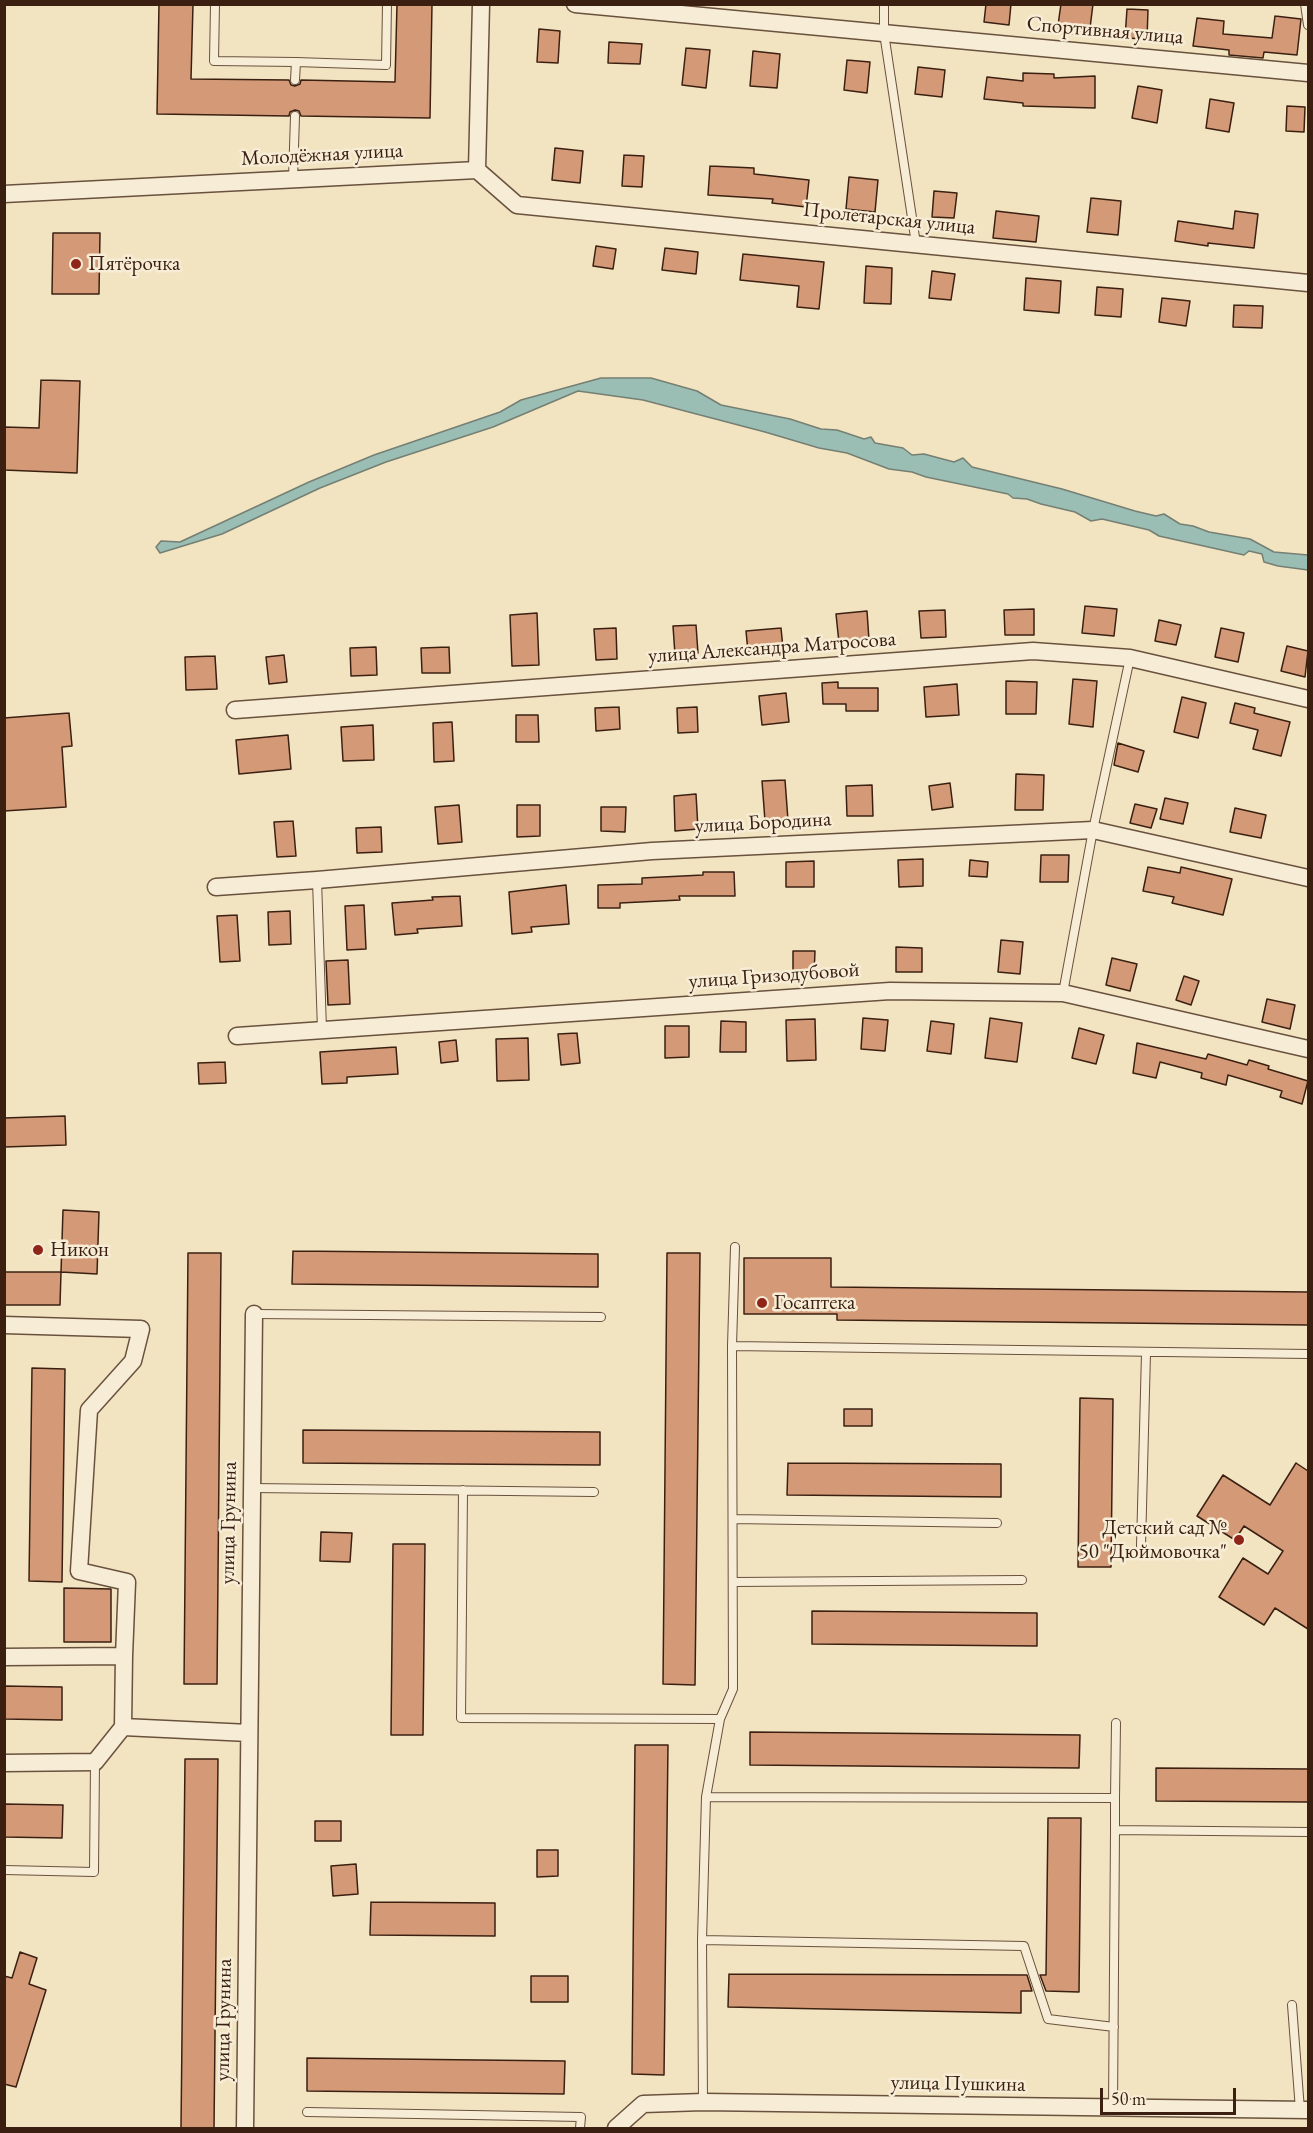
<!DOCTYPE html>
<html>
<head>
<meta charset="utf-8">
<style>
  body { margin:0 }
  #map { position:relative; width:1313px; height:2133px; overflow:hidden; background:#f2e4c0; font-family:"EB Garamond",serif }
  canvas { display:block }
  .frame { position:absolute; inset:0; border:6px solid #3b2012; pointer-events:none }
  .scale { position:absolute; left:1100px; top:2088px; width:136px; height:27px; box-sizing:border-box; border:3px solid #3b2012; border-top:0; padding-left:8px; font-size:18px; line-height:21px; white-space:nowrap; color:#3b2012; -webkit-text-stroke:4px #f7edd6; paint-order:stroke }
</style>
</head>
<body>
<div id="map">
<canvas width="1313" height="2133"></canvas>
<div class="frame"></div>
<div class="scale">50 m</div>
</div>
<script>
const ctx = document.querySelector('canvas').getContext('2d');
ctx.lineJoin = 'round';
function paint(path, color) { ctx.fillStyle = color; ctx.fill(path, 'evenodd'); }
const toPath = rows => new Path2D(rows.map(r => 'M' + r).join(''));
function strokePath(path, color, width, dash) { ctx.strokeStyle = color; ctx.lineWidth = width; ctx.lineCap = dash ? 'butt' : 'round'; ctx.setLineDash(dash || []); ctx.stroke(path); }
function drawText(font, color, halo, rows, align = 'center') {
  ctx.font = font + ' "EB Garamond",serif'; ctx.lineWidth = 5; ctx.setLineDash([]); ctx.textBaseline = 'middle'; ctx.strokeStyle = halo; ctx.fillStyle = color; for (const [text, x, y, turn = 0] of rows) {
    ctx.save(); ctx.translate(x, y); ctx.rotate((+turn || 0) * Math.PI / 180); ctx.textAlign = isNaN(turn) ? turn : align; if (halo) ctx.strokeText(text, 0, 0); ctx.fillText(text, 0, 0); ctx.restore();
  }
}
const water = toPath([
  [601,378,651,378,697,391,721,405,790,419,821,429,837,430,864,439,871,437,875,443,903,448,912,455,924,454,954,462,963,458,972,467,1062,489,1135,511,1156,516,1164,514,1180,524,1193,526,1209,532,1250,539,1274,552,1308,555,1308,570,1278,566,1264,562,1262,554,1249,551,1244,555,1159,536,1149,530,1102,519,1091,521,1075,512,1041,504,1027,499,1013,498,1008,494,926,477,912,472,889,469,847,453,819,448,765,432,643,400,578,391,493,427,386,462,320,488,222,534,160,553,156,547,161,541,180,542,309,482,374,455,500,412,521,400,601,378]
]);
const building = toPath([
  [159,4,193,4,191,79,289,80,291,85,295,86,300,84,301,80,395,82,397,4,432,4,430,118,301,116,299,111,295,110,290,112,289,116,157,114,159,4],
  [986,4,1011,4,1009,25,984,22,986,4],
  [1061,4,1093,4,1089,36,1057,32,1061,4],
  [1127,9,1148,10,1147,39,1125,38,1127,9],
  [1275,16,1301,19,1297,55,1264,52,1263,58,1229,55,1229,50,1193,46,1197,18,1224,21,1223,34,1272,38,1275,16],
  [539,29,560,31,558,63,537,62,539,29],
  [609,42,642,44,640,64,608,63,609,42],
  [686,48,710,50,706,88,682,85,686,48],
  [753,51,780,54,777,88,750,86,753,51],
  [847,60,870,62,867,93,844,90,847,60],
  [918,67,945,70,942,97,915,94,918,67],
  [1023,73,1054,74,1054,78,1095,76,1095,108,1023,106,1023,103,984,99,987,77,1023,81,1023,73],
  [1138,86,1162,90,1157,123,1132,118,1138,86],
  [1210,99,1234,103,1229,132,1206,128,1210,99],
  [1287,106,1305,107,1304,132,1286,131,1287,106],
  [555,148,583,151,580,183,552,180,555,148],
  [624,155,644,156,642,187,622,186,624,155],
  [710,166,754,168,754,174,809,180,806,207,772,203,773,199,708,195,710,166],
  [849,177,878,180,875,212,846,209,849,177],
  [934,191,957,193,954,218,932,217,934,191],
  [1091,198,1121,201,1118,235,1087,232,1091,198],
  [996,211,1039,216,1036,242,993,238,996,211],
  [1235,211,1258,214,1254,248,1208,243,1208,246,1175,241,1178,221,1233,229,1235,211],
  [53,233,100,233,99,294,52,294,53,233],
  [596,246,616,249,613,269,593,266,596,246],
  [665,248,698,252,696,274,662,270,665,248],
  [743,254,824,262,819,309,797,307,799,286,740,280,743,254],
  [866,266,892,268,891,304,864,303,866,266],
  [932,271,955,274,951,300,929,298,932,271],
  [1026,278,1061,281,1059,313,1024,310,1026,278],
  [1097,287,1123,289,1121,317,1095,315,1097,287],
  [1162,298,1190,301,1186,326,1159,322,1162,298],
  [1234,305,1263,306,1262,328,1233,327,1234,305],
  [41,380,80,381,77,473,4,470,4,427,39,428,41,380],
  [1085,606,1117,609,1114,636,1082,633,1085,606],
  [1034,609,1034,635,1005,635,1004,610,1034,609],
  [945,610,946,637,921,638,919,611,945,610],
  [867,611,869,640,839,643,836,614,867,611],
  [537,613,539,665,512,666,510,615,537,613],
  [1159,620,1181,625,1176,645,1155,641,1159,620],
  [696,625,698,653,675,655,673,626,696,625],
  [616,628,617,659,596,660,594,629,616,628],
  [781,628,783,648,748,652,746,631,781,628],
  [1221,628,1244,633,1238,662,1215,657,1221,628],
  [1287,646,1308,651,1305,677,1281,671,1287,646],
  [376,647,377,675,351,676,350,648,376,647],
  [449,647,450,673,422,673,421,648,449,647],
  [284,655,287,682,269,684,266,657,284,655],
  [215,656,217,689,186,690,185,657,215,656],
  [1073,679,1097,681,1093,727,1069,724,1073,679],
  [1006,681,1037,682,1036,714,1006,714,1006,681],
  [838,682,838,688,878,688,878,711,846,711,846,704,823,704,822,683,838,682],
  [957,684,959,715,926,717,924,687,957,684],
  [786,693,789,722,762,725,759,696,786,693],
  [1182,697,1206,703,1198,738,1174,732,1182,697],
  [1235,703,1255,708,1254,713,1290,722,1281,756,1253,749,1258,730,1230,723,1235,703],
  [619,707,620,729,596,731,595,708,619,707],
  [697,707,698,732,678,733,677,708,697,707],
  [69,713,72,746,62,747,66,807,4,811,4,718,69,713],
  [516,715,538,715,539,742,516,742,516,715],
  [452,722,454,761,434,762,433,723,452,722],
  [373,725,374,760,343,761,341,727,373,725],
  [288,735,291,769,239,774,236,740,288,735],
  [1118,743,1144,751,1138,772,1114,765,1118,743],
  [1016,774,1044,775,1043,810,1015,810,1016,774],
  [785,780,788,820,765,821,762,781,785,780],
  [950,783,953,807,932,810,929,786,950,783],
  [872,785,873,816,847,816,846,786,872,785],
  [696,794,698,829,675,831,674,796,696,794],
  [1165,798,1188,803,1183,824,1160,819,1165,798],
  [1135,804,1157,809,1151,828,1130,823,1135,804],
  [459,805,462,842,438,844,435,807,459,805],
  [517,805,540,805,540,836,517,837,517,805],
  [601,807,626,807,625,832,601,831,601,807],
  [1235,808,1266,815,1261,838,1230,832,1235,808],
  [293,821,296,856,277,857,274,822,293,821],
  [381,827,382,852,357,853,356,828,381,827],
  [1041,855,1069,855,1068,882,1040,882,1041,855],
  [923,859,923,886,899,887,898,860,923,859],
  [970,860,988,862,987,877,969,876,970,860],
  [814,861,814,887,786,887,786,862,814,861],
  [1148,867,1180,873,1181,867,1232,879,1223,915,1172,903,1174,897,1143,891,1148,867],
  [703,872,734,872,735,896,679,896,680,900,620,903,620,908,598,908,598,885,642,884,642,878,703,875,703,872],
  [566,885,569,924,531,927,532,932,512,934,509,892,566,885],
  [460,896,462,926,417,929,418,933,395,935,392,903,433,900,432,897,460,896],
  [364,905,366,949,347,950,345,906,364,905],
  [290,911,291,944,269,945,268,912,290,911],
  [237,915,240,961,220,962,217,916,237,915],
  [1001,940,1023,942,1020,974,998,972,1001,940],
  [896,947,922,948,922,972,896,972,896,947],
  [793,951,815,951,814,975,793,975,793,951],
  [1112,958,1137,964,1130,991,1106,985,1112,958],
  [348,960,350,1004,328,1005,326,961,348,960],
  [1184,976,1199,981,1191,1005,1176,1000,1184,976],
  [1267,999,1295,1005,1290,1029,1262,1022,1267,999],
  [863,1018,888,1020,885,1051,861,1049,863,1018],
  [990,1018,1022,1023,1017,1062,985,1058,990,1018],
  [815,1019,816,1060,787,1061,786,1020,815,1019],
  [721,1021,746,1022,746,1052,720,1052,721,1021],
  [931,1021,954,1024,951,1054,927,1051,931,1021],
  [665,1026,689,1026,689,1057,665,1058,665,1026],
  [1079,1028,1104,1035,1096,1064,1072,1058,1079,1028],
  [577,1033,580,1063,561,1065,558,1034,577,1033],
  [528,1038,529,1080,497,1081,496,1039,528,1038],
  [456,1040,458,1061,441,1063,439,1042,456,1040],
  [1137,1043,1206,1059,1208,1054,1247,1065,1249,1060,1269,1066,1268,1069,1308,1081,1302,1104,1280,1097,1282,1091,1228,1075,1226,1085,1201,1078,1202,1073,1160,1062,1156,1078,1133,1073,1137,1043],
  [396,1047,398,1074,347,1077,347,1083,322,1084,320,1052,396,1047],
  [225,1062,226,1083,199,1084,198,1063,225,1062],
  [65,1116,66,1145,4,1147,4,1118,65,1116],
  [63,1210,99,1212,97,1274,61,1272,63,1210],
  [293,1251,598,1254,598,1287,292,1284,293,1251],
  [188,1253,221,1253,217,1684,184,1684,188,1253],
  [667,1253,700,1253,695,1685,663,1684,667,1253],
  [744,1258,831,1258,831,1287,1308,1292,1308,1325,837,1320,837,1314,744,1314,744,1258],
  [4,1272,61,1272,60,1305,4,1305,4,1272],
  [32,1368,65,1369,62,1582,29,1581,32,1368],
  [1080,1398,1113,1399,1111,1567,1078,1567,1080,1398],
  [844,1409,872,1409,872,1426,844,1426,844,1409],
  [303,1430,600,1432,600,1465,303,1463,303,1430],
  [788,1463,1001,1464,1001,1497,787,1495,788,1463],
  [1296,1463,1308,1471,1308,1629,1275,1608,1264,1625,1219,1597,1243,1558,1268,1574,1283,1551,1244,1526,1235,1540,1197,1516,1223,1475,1270,1505,1296,1463],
  [321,1532,352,1533,350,1562,320,1561,321,1532],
  [393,1544,425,1544,423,1735,391,1735,393,1544],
  [64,1588,111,1589,111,1642,64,1642,64,1588],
  [812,1611,1037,1613,1037,1646,812,1644,812,1611],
  [4,1686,62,1687,62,1720,4,1719,4,1686],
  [750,1732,1080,1735,1079,1768,750,1765,750,1732],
  [635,1745,668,1745,664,2075,632,2074,635,1745],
  [185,1759,218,1759,214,2128,181,2128,185,1759],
  [1156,1768,1308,1769,1308,1802,1156,1801,1156,1768],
  [4,1804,63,1805,62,1838,4,1837,4,1804],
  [1048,1818,1081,1818,1079,1992,1046,1991,1040,1975,1046,1975,1048,1818],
  [315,1821,341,1821,341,1841,315,1841,315,1821],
  [537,1850,558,1850,558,1876,537,1877,537,1850],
  [356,1864,358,1894,333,1896,331,1866,356,1864],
  [371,1902,495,1903,495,1936,370,1935,371,1902],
  [20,1952,37,1958,29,1984,46,1990,16,2087,4,2084,4,1976,12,1978,20,1952],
  [729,1974,1027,1975,1032,1991,1021,1991,1021,2013,728,2007,729,1974],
  [531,1976,568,1976,568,2002,531,2002,531,1976],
  [307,2058,565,2061,564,2094,307,2091,307,2058]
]);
const service = toPath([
  [215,4,214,61,296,62,295,80],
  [884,4,884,33,916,244],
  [1305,4,1308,25],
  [296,62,386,65,387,4],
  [293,179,295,116],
  [317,880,322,1030],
  [1063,993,1093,830,1130,658],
  [254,1314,601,1317],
  [732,1346,1308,1354],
  [252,1488,594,1492],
  [463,1490,461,1718,720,1719],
  [733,1519,997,1523],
  [1141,1546,1146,1353],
  [733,1582,1022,1580],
  [706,1797,1115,1798,1115,1830],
  [1115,1798,1116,1723],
  [4,1870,94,1872,95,1762],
  [702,1940,1024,1946,1048,2019,1114,2027],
  [1292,2005,1300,2110],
  [703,2102,702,1940,706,1797,720,1719,733,1689,732,1346,735,1247],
  [1113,2109,1115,1830,1308,1832],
  [307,2112,581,2117,580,2128]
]);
const minor = toPath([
  [575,4,1308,73],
  [477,170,517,205,1308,283],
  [477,170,481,4],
  [4,194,477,170],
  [235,710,1033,651,1130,658,1308,699],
  [216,887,317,880,652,851,1093,830,1308,878],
  [237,1036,890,991,1063,993,1308,1049],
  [4,1325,141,1329,133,1361,89,1410,79,1571,127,1582,124,1656],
  [4,1657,124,1656,123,1727],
  [4,1763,95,1762,123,1727,249,1733],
  [245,2128,254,1314],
  [616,2128,643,2104,703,2102,1308,2110]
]);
const markers = [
  [76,264,6,"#8f2418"],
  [38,1250,6,"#8f2418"],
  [762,1303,6,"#8f2418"],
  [1239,1540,6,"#8f2418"]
];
const streetNames = [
  ["Спортивная улица",1105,31,5],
  ["Молодёжная улица",322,155,-3],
  ["Пролетарская улица",889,219,6],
  ["улица Александра Матросова",772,648,-4],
  ["улица Бородина",763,823,-3],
  ["улица Гризодубовой",774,976,-4],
  ["улица Грунина",229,1523,-89],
  ["улица Грунина",224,2020,-89],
  ["улица Пушкина",958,2084,1]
];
const poiNames = [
  ["Пятёрочка",88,264],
  ["Никон",50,1250],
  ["Госаптека",774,1303],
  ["Детский сад №",1227,1528,"right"],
  ["50 \"Дюймовочка\"",1227,1552,"right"]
];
paint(water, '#9bbeb4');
strokePath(water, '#757f73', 1.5);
paint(building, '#d49a78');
strokePath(building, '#3b2012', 1.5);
strokePath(service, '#69513e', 10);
strokePath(minor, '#69513e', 19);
strokePath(service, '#f7edd6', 8);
strokePath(minor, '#f7edd6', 16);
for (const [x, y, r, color] of markers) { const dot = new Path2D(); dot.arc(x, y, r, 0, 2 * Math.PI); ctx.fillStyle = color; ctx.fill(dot); strokePath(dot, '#f7edd6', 2); }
drawText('21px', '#3b2012', '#f7edd6', streetNames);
drawText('21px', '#3b2012', '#f7edd6', poiNames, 'left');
</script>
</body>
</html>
